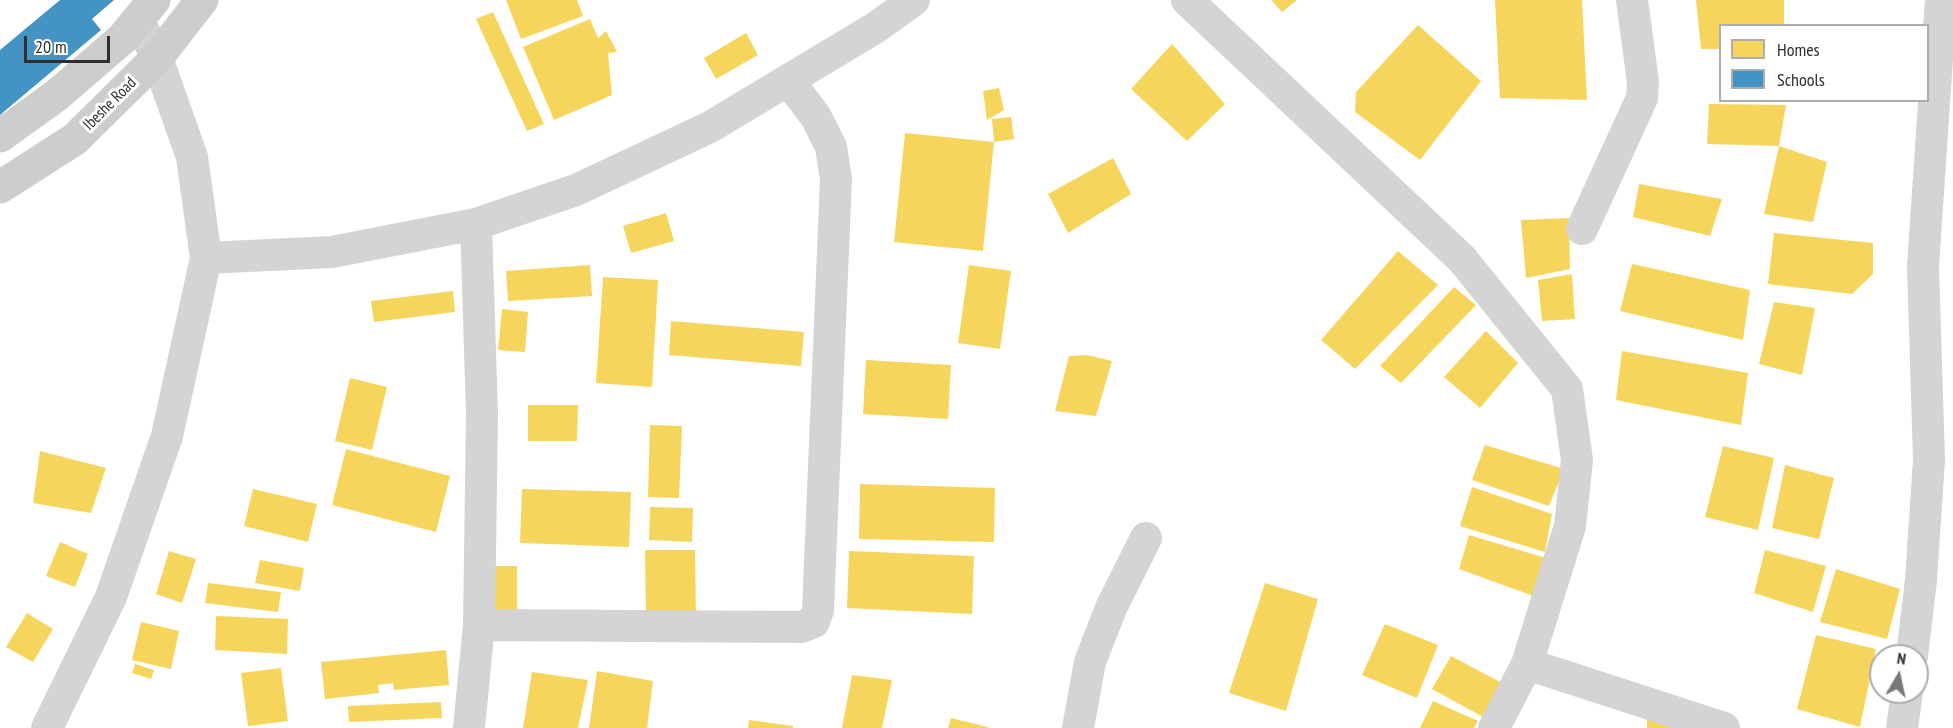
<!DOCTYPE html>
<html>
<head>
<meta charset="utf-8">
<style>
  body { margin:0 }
  #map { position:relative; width:1953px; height:728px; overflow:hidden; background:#fff; font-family:"PT Sans Narrow",sans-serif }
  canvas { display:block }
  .legend { position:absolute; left:1719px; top:24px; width:210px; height:78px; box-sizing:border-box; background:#fff; border:2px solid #acacac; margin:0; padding:8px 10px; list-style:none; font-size:18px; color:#2f2f2f }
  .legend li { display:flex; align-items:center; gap:12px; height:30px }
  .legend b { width:30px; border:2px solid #acacac }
  .north { position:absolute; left:1869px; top:644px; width:60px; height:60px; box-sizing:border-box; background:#fff; border:2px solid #acacac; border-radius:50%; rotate:9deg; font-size:16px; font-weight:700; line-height:24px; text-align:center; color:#2f2f2f }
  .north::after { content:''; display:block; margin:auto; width:21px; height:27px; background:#787878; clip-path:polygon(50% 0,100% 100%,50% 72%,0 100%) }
  .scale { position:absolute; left:24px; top:36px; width:86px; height:27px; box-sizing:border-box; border:3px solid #2f2f2f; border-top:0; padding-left:8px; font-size:18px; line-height:21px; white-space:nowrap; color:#2f2f2f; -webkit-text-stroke:4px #fff; paint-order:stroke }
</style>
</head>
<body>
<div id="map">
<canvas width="1953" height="728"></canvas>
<ul class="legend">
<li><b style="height:16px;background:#f6d55c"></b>Homes</li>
<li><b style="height:16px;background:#4393c3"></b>Schools</li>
</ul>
<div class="north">N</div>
<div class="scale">20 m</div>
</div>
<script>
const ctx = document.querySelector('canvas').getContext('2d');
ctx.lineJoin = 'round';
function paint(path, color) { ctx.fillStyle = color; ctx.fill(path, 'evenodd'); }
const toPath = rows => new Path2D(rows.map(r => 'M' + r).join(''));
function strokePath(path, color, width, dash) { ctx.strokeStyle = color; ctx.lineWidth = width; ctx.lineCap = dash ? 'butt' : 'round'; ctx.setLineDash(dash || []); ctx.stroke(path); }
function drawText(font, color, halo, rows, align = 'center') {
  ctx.font = font + ' "PT Sans Narrow",sans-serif'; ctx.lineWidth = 6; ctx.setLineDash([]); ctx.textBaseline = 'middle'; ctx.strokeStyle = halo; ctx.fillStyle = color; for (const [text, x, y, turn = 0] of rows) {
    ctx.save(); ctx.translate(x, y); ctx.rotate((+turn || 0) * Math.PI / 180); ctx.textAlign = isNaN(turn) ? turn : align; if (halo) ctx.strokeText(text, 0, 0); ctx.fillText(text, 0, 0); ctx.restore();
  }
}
const homes = toPath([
  [506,0,577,0,583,16,521,39],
  [1271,0,1297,0,1282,12],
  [1495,0,1582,0,1587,100,1500,98],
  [1696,0,1784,0,1784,26,1720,26,1720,49,1701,49],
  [493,12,544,124,527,131,476,19],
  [590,19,598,38,606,31,617,52,608,53,612,95,554,120,523,47],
  [1418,25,1481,81,1420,160,1355,112,1356,92],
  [746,33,758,55,716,79,704,58],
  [1172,44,1225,104,1187,141,1131,89],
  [999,88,1004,110,987,120,983,91],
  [1709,104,1786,105,1779,146,1707,144],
  [1011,117,1014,139,994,142,992,119],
  [905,133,994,142,983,251,894,242],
  [1779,146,1827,162,1813,222,1764,214],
  [1113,158,1131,194,1068,233,1048,194],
  [1639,184,1722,199,1710,236,1633,217],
  [666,213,674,241,631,253,623,226],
  [1569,218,1570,269,1526,278,1521,220],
  [1774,233,1873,243,1873,274,1852,294,1768,284],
  [1398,251,1438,285,1355,369,1321,340],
  [1632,264,1750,290,1743,340,1620,311],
  [590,265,592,296,508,301,506,271],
  [969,265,1011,271,1000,349,958,343],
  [1572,274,1575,319,1542,321,1538,280],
  [603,277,658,280,652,387,596,383],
  [1454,287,1476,305,1401,383,1380,366],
  [453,291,455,312,374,322,371,301],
  [1774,302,1815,308,1802,375,1759,364],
  [502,309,528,312,525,352,498,350],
  [671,321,804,332,801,366,669,355],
  [1486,331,1518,363,1480,408,1444,377],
  [1622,351,1748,373,1741,425,1616,400],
  [1087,355,1112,361,1096,416,1055,411,1069,356],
  [866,360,951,365,948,419,863,414],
  [350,378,387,387,372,450,335,441],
  [528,405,578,405,577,441,528,441],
  [650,425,682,426,679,498,648,497],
  [1485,445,1564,469,1549,506,1472,480],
  [1723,446,1774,458,1758,530,1705,517],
  [346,449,450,476,436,532,332,505],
  [40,451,106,468,91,513,33,503],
  [1785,465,1834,478,1819,539,1772,528],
  [860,484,995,488,994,542,859,539],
  [1472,487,1552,514,1545,552,1460,526],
  [253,489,317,504,308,542,244,526],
  [522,489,631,492,629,547,520,543],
  [650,507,693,508,692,542,649,540],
  [1469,535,1549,559,1539,598,1459,569],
  [60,542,88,554,75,587,46,576],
  [645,550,695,550,696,616,646,616],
  [1765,550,1826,566,1813,612,1754,593],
  [169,551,196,559,182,603,156,594],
  [849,551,974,556,972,614,847,608],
  [260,560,304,568,300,591,255,583],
  [493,566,517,566,517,613,493,613],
  [1836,569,1900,589,1887,639,1820,622],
  [208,583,281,592,278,612,205,603],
  [1265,583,1318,599,1286,711,1229,693],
  [27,613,53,629,33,662,6,647],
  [216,616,288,619,287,654,215,650],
  [141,622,179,631,171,669,132,660],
  [1385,624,1438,645,1417,698,1362,675],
  [1816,635,1876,649,1860,727,1797,709],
  [446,650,449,685,394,690,393,683,378,685,379,693,325,699,321,662],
  [1451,656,1504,684,1485,718,1432,689],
  [135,664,154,670,151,679,132,673],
  [281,668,288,721,248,726,241,673],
  [597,671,653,681,647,728,589,728],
  [532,672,588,680,578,728,523,728],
  [852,675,892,680,882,728,842,728],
  [1433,701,1478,721,1474,728,1420,728],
  [441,702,442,718,349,722,348,706],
  [1647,711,1698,728,1647,728],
  [951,718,988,727,988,728,948,728],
  [749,720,793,726,793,728,748,728]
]);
const schools = toPath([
  [60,0,114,0,92,19,101,30,0,115,0,50]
]);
const street = toPath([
  [1187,0,1462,259,1567,389,1577,460,1570,526,1527,664,1494,728],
  [1582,229,1642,98,1643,82,1632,0],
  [206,258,332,252,476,224,576,190,710,127,875,28,914,0],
  [479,625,801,627,814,622,818,610,836,179,831,147,816,117,788,80],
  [1912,656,1921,580,1929,460,1923,266,1941,0],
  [1527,664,1724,728],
  [47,728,111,597,167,436,206,258,192,157,157,58,138,19],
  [469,728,479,625,482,414,476,224],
  [1078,728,1090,662,1111,608,1146,538],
  [1902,728,1907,692]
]);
const secondary = toPath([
  [0,136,57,95,123,38,154,0],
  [0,187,75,139,157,58,202,0]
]);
const streetNames = [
  ["Ibeshe Road",110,104,-45]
];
paint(homes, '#f6d55c');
paint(schools, '#4393c3');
strokePath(street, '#d4d4d4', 32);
strokePath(secondary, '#cdcdcd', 33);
drawText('16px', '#2f2f2f', '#fff', streetNames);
</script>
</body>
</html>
